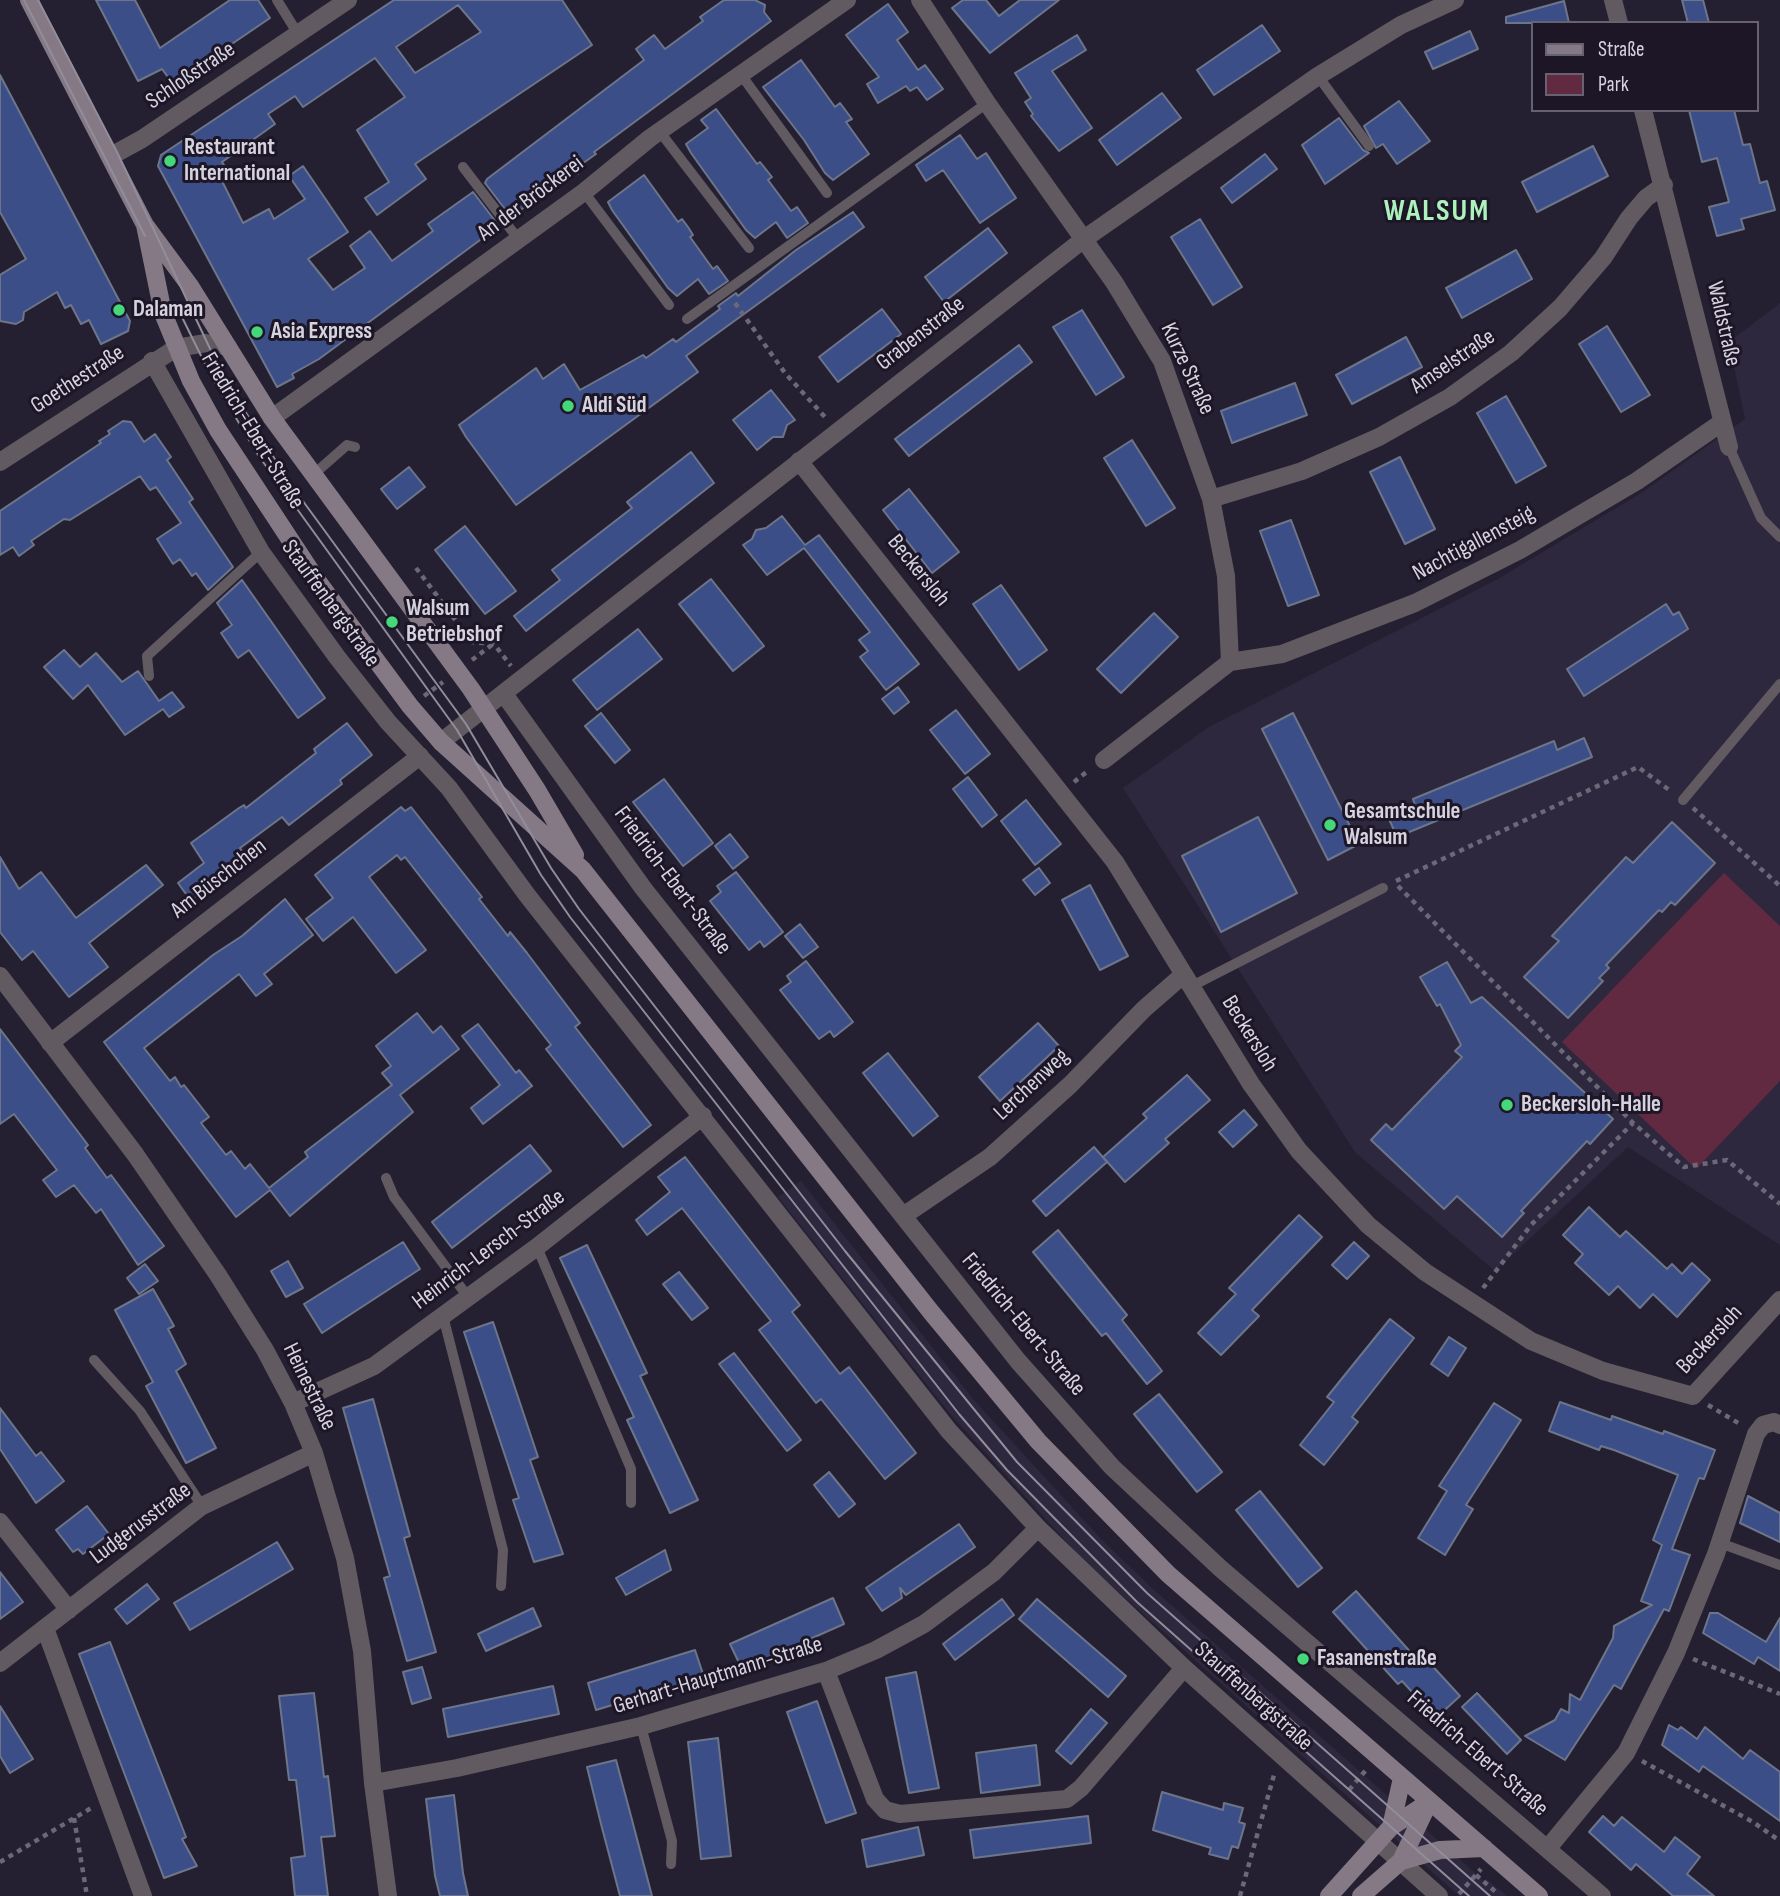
<!DOCTYPE html>
<html>
<head>
<meta charset="utf-8">
<style>
  body { margin:0 }
  #map { position:relative; width:1780px; height:1896px; overflow:hidden; background:#252031; font-family:"Sofia Sans Condensed",sans-serif }
  canvas { display:block }
  .legend { position:absolute; left:1531px; top:21px; width:228px; height:91px; box-sizing:border-box; background:#1c1627; border:2px solid #666271; margin:0; padding:9px 12px; list-style:none; font-size:21px; color:#d6d3df }
  .legend li { display:flex; align-items:center; gap:14px; height:35px }
  .legend b { width:35px; border:2px solid #666271 }
</style>
</head>
<body>
<div id="map">
<canvas width="1780" height="1896"></canvas>
<ul class="legend">
<li><b style="height:9px;background:#857985"></b>Straße</li>
<li><b style="height:19px;background:#612a40"></b>Park</li>
</ul>
</div>
<script>
const ctx = document.querySelector('canvas').getContext('2d');
ctx.lineJoin = 'round';
function paint(path, color) { ctx.fillStyle = color; ctx.fill(path, 'evenodd'); }
const toPath = rows => new Path2D(rows.map(r => 'M' + r).join(''));
function strokePath(path, color, width, dash) { ctx.strokeStyle = color; ctx.lineWidth = width; ctx.lineCap = dash ? 'butt' : 'round'; ctx.setLineDash(dash || []); ctx.stroke(path); }
function drawText(font, color, halo, rows, align = 'center') {
  ctx.font = font + ' "Sofia Sans Condensed",sans-serif'; ctx.lineWidth = 6; ctx.setLineDash([]); ctx.textBaseline = 'middle'; ctx.strokeStyle = halo; ctx.fillStyle = color; for (const [text, x, y, turn = 0] of rows) {
    ctx.save(); ctx.translate(x, y); ctx.rotate((+turn || 0) * Math.PI / 180); ctx.textAlign = isNaN(turn) ? turn : align; if (halo) ctx.strokeText(text, 0, 0); ctx.fillText(text, 0, 0); ctx.restore();
  }
}
const built = toPath([
  [1780,303,1780,1245,1628,1147,1495,1271,1355,1152,1123,788,1209,727,1498,579,1643,492,1745,419,1729,342],
  [801,1181,973,1399,1102,1540,1153,1589,1484,1881,1486,1879,1507,1896,1459,1896,1083,1560,951,1415,778,1197]
]);
const green = toPath([
  [1724,873,1780,926,1780,1081,1696,1169,1562,1042]
]);
const building = toPath([
  [96,0,135,0,160,48,230,0,258,0,270,18,173,84,162,69,138,81,96,0],
  [394,0,562,0,592,45,415,164,426,179,377,215,365,198,389,182,357,130,405,97,375,58,303,107,295,96,268,114,275,124,222,162,231,176,222,181,243,223,269,209,274,219,305,199,289,176,303,166,348,232,308,259,333,290,365,268,350,246,370,231,392,261,433,231,428,224,473,192,499,226,319,359,292,374,294,378,277,387,158,166,161,155,394,0],
  [458,5,481,32,415,73,396,47,458,5],
  [724,0,755,0,765,5,764,12,771,21,594,152,596,154,579,166,578,174,571,173,539,196,537,204,530,203,511,217,485,183,487,179,644,60,636,49,654,35,665,49,703,21,700,17,724,0],
  [963,0,986,0,999,16,1020,0,1059,0,990,53,952,8,963,0],
  [1682,0,1703,0,1709,23,1688,23,1682,0],
  [1564,1,1569,23,1506,23,1506,17,1564,1],
  [888,4,908,32,897,40,918,70,925,65,943,89,927,100,917,87,910,91,906,86,878,103,867,84,879,77,846,35,888,4],
  [1262,25,1280,51,1214,95,1197,70,1262,25],
  [1470,31,1478,49,1433,69,1425,52,1470,31],
  [1077,35,1086,50,1052,71,1092,128,1059,151,1031,116,1033,114,1025,102,1031,98,1015,73,1077,35],
  [801,60,835,107,840,103,852,119,846,122,869,154,833,180,825,173,804,140,763,87,801,60],
  [0,75,130,321,128,331,101,344,89,320,81,324,71,305,65,308,57,292,24,312,23,320,16,324,0,321,0,275,26,259,0,212,0,75],
  [1162,93,1181,118,1117,165,1099,140,1162,93],
  [1399,101,1430,141,1397,164,1383,144,1376,148,1364,126,1399,101],
  [716,109,757,164,760,162,772,177,768,180,791,211,797,207,808,223,787,238,776,222,755,238,746,230,691,153,686,144,708,128,701,120,716,109],
  [1689,110,1734,110,1743,145,1750,144,1760,183,1767,181,1775,210,1741,219,1744,229,1717,236,1709,207,1729,202,1717,158,1702,162,1689,110],
  [1339,118,1363,150,1369,153,1325,184,1302,145,1339,118],
  [960,135,977,159,986,153,1016,198,980,223,943,170,926,181,916,165,960,135],
  [1593,146,1608,176,1537,212,1522,182,1593,146],
  [1265,154,1277,169,1232,203,1221,188,1265,154],
  [644,175,678,222,682,219,688,227,693,235,690,237,713,269,717,266,728,281,709,294,698,279,677,296,668,288,612,210,608,202,644,175],
  [853,212,864,227,686,356,698,372,516,505,466,437,459,425,536,368,543,379,564,364,580,390,643,355,646,358,673,339,676,342,720,309,718,306,736,293,738,296,796,250,853,212],
  [1200,219,1242,287,1213,305,1171,237,1200,219],
  [988,228,1007,253,944,302,925,277,988,228],
  [1516,250,1532,279,1462,318,1446,288,1516,250],
  [882,309,901,334,838,382,819,357,882,309],
  [1082,310,1124,377,1096,395,1053,327,1082,310],
  [1607,326,1650,395,1621,412,1579,344,1607,326],
  [1406,337,1422,367,1352,404,1336,375,1406,337],
  [1019,345,1032,362,909,456,895,439,1019,345],
  [1295,383,1307,415,1232,443,1221,411,1295,383],
  [771,390,795,420,787,425,783,437,773,437,757,450,733,420,771,390],
  [1506,396,1546,466,1516,483,1477,413,1506,396],
  [123,421,131,422,144,442,155,434,171,457,167,460,193,499,189,502,233,567,208,590,196,573,192,576,180,559,173,564,157,539,181,523,156,487,150,490,140,476,70,520,64,519,31,541,34,545,19,556,13,547,0,555,0,511,101,443,99,441,110,434,108,431,123,421],
  [1132,440,1175,508,1146,526,1104,458,1132,440],
  [691,452,714,483,526,631,514,616,560,580,552,570,632,508,627,502,691,452],
  [1400,457,1435,529,1405,544,1370,472,1400,457],
  [409,467,425,487,397,509,381,489,409,467],
  [909,489,959,552,932,573,883,510,909,489],
  [782,516,805,545,819,535,919,664,886,690,860,657,868,651,859,640,870,632,804,548,767,575,743,545,752,539,756,530,766,528,782,516],
  [1291,520,1319,595,1288,606,1260,531,1291,520],
  [465,526,516,591,485,614,435,550,465,526],
  [711,579,764,646,733,671,679,604,711,579],
  [242,580,325,698,298,718,249,650,238,658,221,633,232,625,217,603,242,580],
  [1001,585,1047,650,1019,670,973,604,1001,585],
  [1666,604,1673,615,1679,612,1688,629,1584,696,1567,669,1666,604],
  [1154,613,1178,637,1121,693,1097,669,1154,613],
  [638,629,662,659,597,710,573,680,638,629],
  [64,650,80,667,96,653,122,682,138,671,159,701,172,692,184,707,169,717,163,709,125,735,88,685,73,699,44,667,64,650],
  [898,687,909,702,894,714,882,699,898,687],
  [956,710,990,754,965,774,930,730,956,710],
  [601,713,630,750,615,763,585,726,601,713],
  [1293,713,1359,844,1328,860,1262,729,1293,713],
  [347,723,372,755,340,780,342,784,289,825,282,817,240,848,247,858,191,901,178,883,204,863,191,843,239,808,244,805,246,808,316,753,314,749,347,723],
  [1584,738,1592,757,1397,837,1389,819,1416,808,1413,799,1554,741,1557,750,1584,738],
  [968,777,997,815,982,827,953,789,968,777],
  [664,779,713,843,683,866,633,802,664,779],
  [1026,800,1061,844,1035,865,1001,821,1026,800],
  [401,807,405,811,411,807,482,897,479,899,508,936,510,932,527,953,580,1023,575,1027,651,1125,623,1147,546,1049,551,1045,405,857,401,860,397,855,369,877,426,950,396,973,353,917,323,941,306,919,333,898,315,875,401,807],
  [1258,817,1297,893,1221,932,1182,856,1258,817],
  [1672,822,1715,863,1675,905,1671,902,1662,912,1659,910,1606,965,1609,968,1599,978,1603,981,1568,1018,1524,977,1559,941,1552,936,1626,857,1633,863,1672,822],
  [730,834,748,857,733,869,715,846,730,834],
  [0,857,19,889,41,872,76,918,146,865,163,885,89,943,108,967,69,997,33,951,22,960,0,932,0,857],
  [1039,868,1050,883,1035,895,1023,880,1039,868],
  [736,872,783,932,764,947,760,941,749,950,710,901,721,892,717,886,736,872],
  [1090,885,1128,956,1100,970,1062,900,1090,885],
  [285,899,313,935,264,974,272,984,256,996,239,974,144,1048,170,1081,175,1077,181,1087,184,1085,209,1117,201,1123,226,1155,231,1151,245,1169,250,1164,269,1188,308,1157,305,1152,392,1085,382,1073,391,1066,376,1046,417,1013,433,1033,441,1026,459,1049,400,1095,413,1112,290,1216,270,1190,236,1217,104,1042,213,955,242,936,285,899],
  [800,924,818,947,803,958,785,936,800,924],
  [806,961,853,1022,834,1037,830,1031,819,1039,780,990,791,982,787,976,806,961],
  [1447,962,1471,1003,1482,997,1613,1119,1590,1144,1587,1141,1521,1211,1524,1213,1502,1237,1457,1196,1444,1209,1371,1140,1386,1124,1392,1130,1462,1057,1455,1051,1461,1045,1440,1004,1437,1006,1420,977,1447,962],
  [1038,1023,1059,1046,1000,1101,979,1077,1038,1023],
  [478,1024,516,1073,519,1070,532,1086,483,1124,471,1108,500,1085,462,1036,478,1024],
  [0,1029,88,1145,85,1148,107,1178,111,1175,164,1246,138,1265,101,1209,96,1213,74,1185,56,1197,43,1180,57,1170,14,1114,0,1124,0,1029],
  [888,1053,938,1116,913,1136,863,1073,888,1053],
  [1187,1075,1210,1100,1165,1139,1169,1143,1125,1182,1103,1157,1147,1118,1143,1114,1187,1075],
  [1244,1110,1257,1125,1233,1147,1219,1132,1244,1110],
  [530,1145,551,1171,452,1248,432,1222,530,1145],
  [1094,1147,1107,1162,1046,1216,1033,1201,1094,1147],
  [685,1157,800,1305,792,1312,840,1374,849,1367,916,1453,885,1479,821,1399,816,1403,759,1330,771,1321,682,1208,647,1235,636,1220,670,1192,658,1177,685,1157],
  [1589,1207,1620,1237,1626,1231,1667,1269,1672,1264,1682,1274,1692,1263,1710,1280,1677,1317,1653,1294,1640,1308,1618,1286,1609,1295,1575,1263,1583,1254,1563,1235,1589,1207],
  [1299,1215,1322,1237,1252,1310,1259,1316,1221,1355,1198,1333,1236,1294,1229,1288,1299,1215],
  [1058,1230,1127,1315,1122,1320,1162,1371,1147,1384,1106,1333,1102,1336,1033,1252,1058,1230],
  [403,1242,420,1269,322,1333,304,1304,403,1242],
  [1354,1242,1369,1256,1347,1279,1332,1265,1354,1242],
  [587,1245,647,1373,640,1376,698,1500,670,1513,627,1420,634,1417,560,1258,587,1245],
  [288,1261,303,1288,286,1297,271,1271,288,1261],
  [145,1264,158,1281,139,1294,127,1278,145,1264],
  [679,1272,708,1308,692,1320,663,1284,679,1272],
  [153,1289,174,1326,168,1329,186,1364,176,1371,216,1448,186,1463,146,1386,153,1382,115,1310,153,1289],
  [1390,1319,1414,1338,1352,1417,1358,1422,1324,1465,1300,1445,1334,1402,1327,1397,1390,1319],
  [493,1322,538,1457,530,1460,563,1554,534,1562,513,1500,519,1498,464,1332,493,1322],
  [1449,1337,1466,1348,1448,1376,1431,1364,1449,1337],
  [734,1353,801,1440,787,1451,719,1364,734,1353],
  [1159,1394,1222,1472,1197,1492,1134,1414,1159,1394],
  [373,1399,410,1536,404,1538,436,1652,407,1661,384,1578,390,1576,343,1408,373,1399],
  [1560,1402,1611,1420,1612,1416,1663,1434,1664,1431,1715,1450,1704,1479,1699,1478,1672,1549,1690,1555,1669,1611,1664,1609,1621,1689,1614,1685,1565,1760,1525,1736,1555,1720,1561,1709,1569,1713,1570,1694,1580,1700,1613,1638,1614,1626,1652,1605,1641,1601,1662,1545,1653,1540,1678,1475,1614,1450,1601,1446,1599,1450,1549,1431,1560,1402],
  [1494,1403,1521,1420,1466,1505,1473,1509,1445,1555,1418,1538,1447,1491,1439,1486,1494,1403],
  [0,1408,36,1456,41,1452,64,1481,36,1503,0,1449,0,1408],
  [829,1472,855,1504,839,1517,814,1485,829,1472],
  [1260,1491,1322,1568,1298,1587,1236,1510,1260,1491],
  [1748,1496,1780,1513,1780,1542,1740,1523,1748,1496],
  [87,1506,109,1534,83,1554,78,1549,73,1552,56,1530,87,1506],
  [959,1524,975,1547,906,1595,900,1588,902,1598,882,1611,866,1588,959,1524],
  [277,1542,293,1569,190,1630,174,1603,277,1542],
  [665,1550,671,1570,626,1595,616,1578,665,1550],
  [0,1572,23,1602,0,1619,0,1572],
  [147,1584,159,1599,127,1624,115,1609,147,1584],
  [1356,1591,1421,1664,1426,1659,1460,1696,1436,1718,1402,1681,1398,1684,1333,1612,1356,1591],
  [833,1598,844,1624,742,1669,730,1644,833,1598],
  [1002,1599,1014,1615,955,1660,943,1644,1002,1599],
  [1037,1599,1126,1676,1108,1697,1019,1619,1037,1599],
  [533,1608,541,1626,486,1651,478,1634,533,1608],
  [1710,1613,1718,1613,1766,1642,1780,1618,1780,1671,1758,1657,1754,1664,1703,1633,1710,1613],
  [110,1642,186,1837,182,1839,197,1866,164,1878,79,1654,110,1642],
  [695,1650,704,1677,596,1710,588,1683,695,1650],
  [422,1667,431,1698,412,1704,403,1672,422,1667],
  [916,1672,939,1788,909,1793,886,1678,916,1672],
  [553,1686,559,1714,448,1737,443,1709,553,1686],
  [314,1693,324,1777,328,1776,335,1836,321,1837,328,1896,295,1896,291,1858,305,1856,296,1780,289,1780,279,1696,314,1693],
  [1477,1693,1521,1740,1507,1754,1462,1707,1477,1693],
  [817,1701,856,1813,826,1823,787,1712,817,1701],
  [0,1706,33,1759,10,1773,0,1756,0,1706],
  [1091,1709,1107,1723,1071,1764,1056,1751,1091,1709],
  [1669,1725,1678,1730,1681,1727,1697,1739,1705,1727,1743,1759,1750,1750,1780,1772,1780,1821,1703,1766,1699,1772,1662,1745,1669,1725],
  [718,1738,731,1856,701,1859,688,1742,718,1738],
  [1036,1745,1040,1785,981,1793,976,1753,1036,1745],
  [616,1760,631,1816,652,1896,620,1896,601,1824,587,1767,616,1760],
  [1162,1792,1223,1810,1224,1803,1243,1808,1239,1822,1245,1824,1238,1848,1232,1846,1228,1859,1209,1854,1211,1848,1153,1830,1162,1792],
  [454,1795,463,1873,468,1896,440,1896,435,1876,426,1799,454,1795],
  [1088,1816,1091,1843,974,1858,970,1830,1088,1816],
  [1603,1816,1614,1826,1622,1817,1664,1852,1675,1837,1700,1857,1687,1874,1714,1896,1673,1896,1636,1864,1631,1870,1589,1832,1603,1816],
  [918,1827,924,1855,867,1867,862,1840,918,1827]
]);
const path = toPath([
  [735,303,785,373,825,417],
  [416,568,472,642,494,644,511,666],
  [472,660,493,644],
  [424,696,443,682],
  [1074,782,1089,770],
  [1693,808,1780,886],
  [1396,881,1638,767,1672,792],
  [1398,886,1633,1123,1684,1167,1727,1160,1780,1204],
  [1483,1288,1531,1225,1633,1123],
  [1708,1405,1740,1424],
  [1693,1659,1780,1694],
  [1642,1761,1753,1822,1780,1841],
  [1349,1790,1366,1770],
  [74,1818,87,1896],
  [0,1862,93,1807],
  [1476,1875,1497,1893],
  [1459,1894,1481,1869],
  [1240,1896,1274,1775]
]);
const lane = toPath([
  [277,0,298,34],
  [742,76,827,193],
  [1318,76,1369,146],
  [660,132,749,248],
  [463,167,519,240],
  [584,192,669,305],
  [687,319,987,103],
  [1729,447,1761,518,1780,537],
  [313,475,347,445,355,447],
  [149,676,147,656,261,552],
  [1683,800,1780,684],
  [1190,987,1383,888],
  [386,1178,394,1197,468,1297],
  [537,1247,631,1469,631,1503],
  [443,1316,503,1550,501,1586],
  [94,1360,140,1411,202,1506],
  [1720,1543,1780,1565],
  [641,1726,672,1841,671,1864]
]);
const street = toPath([
  [920,0,987,103,1114,282,1162,361,1211,499,1226,576,1230,662],
  [1613,0,1619,23],
  [1643,110,1729,447],
  [111,156,142,139,348,0],
  [152,361,261,552,337,657,388,722,449,788,527,895,949,1431,1038,1528,1184,1668,1439,1896],
  [272,418,584,192,650,138,847,0],
  [799,461,1115,862,1251,1084,1299,1151,1368,1225,1425,1272,1531,1341,1603,1371,1693,1396,1780,1300],
  [0,462,176,348,206,343,228,347],
  [1211,499,1302,471,1379,437,1450,397,1511,353,1560,308,1603,258,1629,218,1646,198,1664,185],
  [504,694,643,888,1018,1361,1112,1467,1220,1568,1602,1896],
  [441,742,1084,239,1318,76,1401,25,1455,0],
  [1104,760,1230,662,1282,654,1415,603,1520,550,1637,481,1721,423],
  [0,976,135,1154,218,1275,265,1350,293,1403,314,1453,345,1558,362,1651,373,1783,388,1896],
  [50,1043,420,756],
  [903,1216,990,1157,1070,1085,1144,1009,1183,975],
  [293,1403,374,1366,537,1247,703,1116],
  [0,1522,69,1610],
  [45,1628,143,1896],
  [0,1663,202,1506,314,1453],
  [826,1671,875,1799,885,1810,900,1814,1067,1799,1081,1788,1184,1668],
  [373,1783,457,1768,641,1726,826,1671,876,1650,924,1624,994,1572,1038,1528],
  [1548,1848,1626,1753,1676,1653,1716,1554,1756,1434,1763,1425,1774,1422,1780,1425]
]);
const secondary = toPath([
  [29,0,145,225,190,286,272,418,471,689,537,790,575,855],
  [145,225,163,313,191,381,218,430,316,579,410,706,441,742,583,870,931,1312,1038,1441,1168,1574,1539,1896],
  [1391,1827,1402,1778],
  [1401,1861,1440,1850,1484,1848],
  [1329,1896,1391,1827,1429,1802],
  [1361,1896,1401,1861,1429,1802]
]);
const tram = toPath([
  [24,0,145,236],
  [38,0,117,152,222,374,289,482,466,724,551,868,579,909,845,1251,1017,1462,1147,1593,1490,1896],
  [175,303,211,376,258,455,457,730,541,875,570,917,959,1414,1007,1470,1137,1602,1469,1896]
]);
const markers = [
  [170,161,7,"#45d77a"],
  [119,310,7,"#45d77a"],
  [257,332,7,"#45d77a"],
  [568,406,7,"#45d77a"],
  [392,622,7,"#45d77a"],
  [1330,825,7,"#45d77a"],
  [1507,1105,7,"#45d77a"],
  [1303,1659,7,"#45d77a"]
];
const streetNames = [
  ["Schloßstraße",191,76,-34],
  ["An der Bröckerei",531,199,-37],
  ["Waldstraße",1723,324,77],
  ["Grabenstraße",921,334,-38],
  ["Amselstraße",1453,362,-34],
  ["Kurze Straße",1187,369,65],
  ["Goethestraße",78,380,-33],
  ["Friedrich-Ebert-Straße",252,431,59],
  ["Nachtigallensteig",1474,544,-28],
  ["Beckersloh",918,571,51],
  ["Stauffenbergstraße",330,604,54],
  ["Am Büschchen",219,879,-38],
  ["Friedrich-Ebert-Straße",672,881,53],
  ["Beckersloh",1249,1034,58],
  ["Lerchenweg",1032,1085,-43],
  ["Heinrich-Lersch-Straße",489,1250,-37],
  ["Friedrich-Ebert-Straße",1023,1325,50],
  ["Beckersloh",1710,1340,-47],
  ["Heinestraße",309,1387,64],
  ["Ludgerusstraße",141,1524,-37],
  ["Gerhart-Hauptmann-Straße",718,1676,-17],
  ["Stauffenbergstraße",1253,1697,42],
  ["Friedrich-Ebert-Straße",1477,1754,41]
];
const poiNames = [
  ["Restaurant",184,148],
  ["International",184,174],
  ["Dalaman",133,310],
  ["Asia Express",271,332],
  ["Aldi Süd",582,406],
  ["Walsum",406,609],
  ["Betriebshof",406,635],
  ["Gesamtschule",1344,812],
  ["Walsum",1344,838],
  ["Beckersloh-Halle",1521,1105],
  ["Fasanenstraße",1317,1659]
];
const districtNames = [
  ["WALSUM",1437,212]
];
paint(built, '#2e283e');
paint(green, '#612a40');
paint(building, '#3c4e87');
strokePath(building, '#6d758a', 2);
strokePath(path, '#6c6877', 4.5, [5, 5]);
strokePath(lane, '#625a61', 10);
strokePath(street, '#625a61', 18);
strokePath(secondary, '#857985', 18);
strokePath(tram, '#918d9b', 2);
for (const [x, y, r, color] of markers) { const dot = new Path2D(); dot.arc(x, y, r, 0, 2 * Math.PI); ctx.fillStyle = color; ctx.fill(dot); strokePath(dot, '#1c1627', 2.5); }
drawText('23px', '#d6d3df', '#1c1627', streetNames);
drawText('bold 23px', '#d6d3df', '#1c1627', poiNames, 'left');
ctx.letterSpacing = '2px';
drawText('bold 30px', '#adf2bd', '#1c1627', districtNames);
ctx.letterSpacing = '0px';
</script>
</body>
</html>
